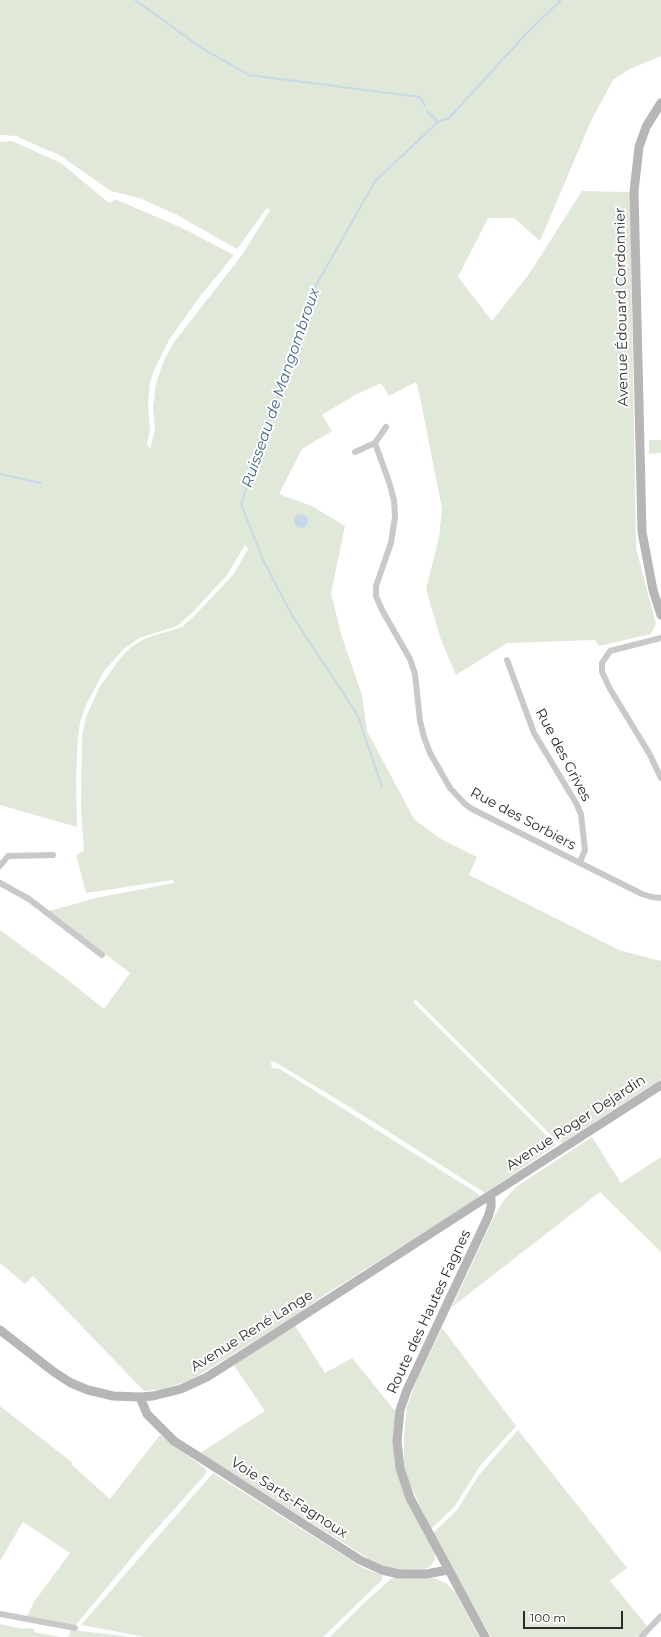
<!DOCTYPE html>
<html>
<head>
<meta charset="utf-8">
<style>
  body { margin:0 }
  #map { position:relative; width:661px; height:1637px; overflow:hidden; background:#fff; font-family:Montserrat,sans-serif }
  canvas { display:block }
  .scale { position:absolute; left:523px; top:1611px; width:100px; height:18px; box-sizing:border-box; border:2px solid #2c2c2c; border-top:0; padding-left:5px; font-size:12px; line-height:14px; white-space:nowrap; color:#2c2c2c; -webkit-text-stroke:3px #fff; paint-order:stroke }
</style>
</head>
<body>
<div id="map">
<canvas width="661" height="1637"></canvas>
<div class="scale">100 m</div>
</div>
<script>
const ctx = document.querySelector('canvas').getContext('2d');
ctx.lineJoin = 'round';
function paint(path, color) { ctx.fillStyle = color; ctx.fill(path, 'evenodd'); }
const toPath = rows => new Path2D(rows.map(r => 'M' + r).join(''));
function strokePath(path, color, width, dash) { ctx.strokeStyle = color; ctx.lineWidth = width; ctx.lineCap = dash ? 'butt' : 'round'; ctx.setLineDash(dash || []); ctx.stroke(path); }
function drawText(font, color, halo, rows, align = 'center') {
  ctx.font = font + ' Montserrat,sans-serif'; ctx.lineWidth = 4; ctx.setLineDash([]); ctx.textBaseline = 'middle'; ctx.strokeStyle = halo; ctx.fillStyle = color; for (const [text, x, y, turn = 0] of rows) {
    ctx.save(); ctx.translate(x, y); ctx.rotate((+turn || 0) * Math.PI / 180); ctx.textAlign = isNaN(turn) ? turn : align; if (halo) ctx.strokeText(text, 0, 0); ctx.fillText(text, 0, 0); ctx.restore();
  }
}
const green = toPath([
  [0,0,661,0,661,56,628,70,613,80,591,121,540,241,514,218,488,218,458,277,492,321,529,274,582,191,630,192,636,548,656,624,651,634,599,646,595,640,507,643,456,675,441,640,426,589,439,538,442,509,420,397,416,382,389,396,381,383,355,395,322,415,332,431,302,449,279,494,312,506,345,526,331,593,341,634,362,695,367,731,414,819,441,839,477,857,469,875,619,950,661,961,661,1079,562,1143,557,1141,416,1000,413,1002,556,1145,485,1193,348,1106,275,1062,271,1062,272,1068,280,1069,477,1193,480,1197,326,1294,290,1319,191,1380,164,1389,144,1391,33,1276,25,1284,0,1263,0,930,68,980,104,1009,130,973,49,911,96,898,174,883,173,880,86,893,76,855,84,851,81,808,82,736,86,717,99,688,121,657,131,647,146,638,182,627,195,615,233,575,248,549,245,545,227,575,192,613,177,626,139,638,124,649,104,671,86,705,80,722,78,738,76,778,77,827,0,805,0,142,12,141,61,163,109,203,115,199,180,227,234,255,201,295,169,340,154,370,150,383,148,403,150,431,147,443,150,449,155,429,153,408,156,383,164,360,174,342,242,255,270,210,267,208,237,249,177,215,142,199,111,191,58,154,49,151,16,136,0,135],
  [649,440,661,440,661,453,649,454],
  [592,1137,621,1183,661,1157,661,1252,600,1192,452,1307,493,1219,504,1200,516,1187],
  [294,1324,325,1373,352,1358,397,1413,394,1443,435,1552,435,1560,430,1567,422,1570,404,1571,385,1566,371,1560,200,1453,265,1411,233,1364],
  [442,1328,516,1426,480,1466,454,1507,431,1529,409,1482,404,1464,404,1435,407,1406,417,1380],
  [0,1406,73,1463,72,1465,110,1499,160,1435,207,1470,204,1476,143,1544,75,1626,27,1616,34,1602,70,1553,23,1522,0,1561],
  [518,1430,627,1568,610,1581,647,1626,644,1630,636,1637,491,1637,433,1533,457,1510,479,1475],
  [213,1473,363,1568,382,1575,382,1580,323,1637,145,1637,81,1625],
  [396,1577,430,1577,446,1583,455,1592,479,1637,330,1637,363,1604,392,1578],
  [0,1624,23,1629,25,1629,25,1628,34,1629,34,1632,61,1637,0,1637],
  [71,1630,99,1633,129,1637,68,1637]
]);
const water = toPath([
  '294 521a7 7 0 1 1 14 0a7 7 0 1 1-14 0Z'
]);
const stream = toPath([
  [135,0,203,49,249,75,420,97,425,106],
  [427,111,438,122],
  [0,474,41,483],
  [382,787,358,716,292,615,264,562,241,504,314,289,375,181,438,122,449,118,526,34,561,0]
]);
const street = toPath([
  [375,443,389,482,394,500,395,517,391,543,376,586,376,596,382,610,410,659,415,674,420,721,424,737,430,753,450,788,465,804,472,809,642,894,652,897,661,898],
  [355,452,375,443,386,427],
  [661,638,610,651,602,663,602,672,610,689,649,753,661,778],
  [507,660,534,733,576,803,581,814,585,850,580,862],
  [0,866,8,856,53,855],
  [0,883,29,899,102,955],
  [0,1614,75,1628],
  [641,1637,661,1616]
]);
const secondary = toPath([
  [661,103,646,127,639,147,634,191,642,532,653,590,661,615],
  [0,1330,54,1372,71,1383,88,1390,113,1396,140,1397,153,1396,181,1389,207,1377,273,1335,661,1085],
  [140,1397,147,1414,174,1441,360,1560,382,1570,399,1574,426,1574,448,1570],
  [485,1637,410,1498,400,1468,397,1441,400,1410,407,1390,488,1217,491,1207,491,1199,489,1196]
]);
const streetNames = [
  ["Avenue Édouard Cordonnier",622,307,-91],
  ["Rue des Grives",563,755,62],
  ["Rue des Sorbiers",523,819,28],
  ["Avenue Roger Dejardin",576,1123,-33],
  ["Route des Hautes Fagnes",429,1312,-65],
  ["Avenue René Lange",252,1331,-32],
  ["Voie Sarts-Fagnoux",289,1498,33]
];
const waterNames = [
  ["Ruisseau de Mangombroux",281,388,-71]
];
paint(green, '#e0e8da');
paint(water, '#c7d8e7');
strokePath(stream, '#c7d8e7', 2);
strokePath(street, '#c9c9c9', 6);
strokePath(secondary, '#b6b6b6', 9);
drawText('14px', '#2c2c2c', '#fff', streetNames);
drawText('italic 15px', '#426685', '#fff', waterNames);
</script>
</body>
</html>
